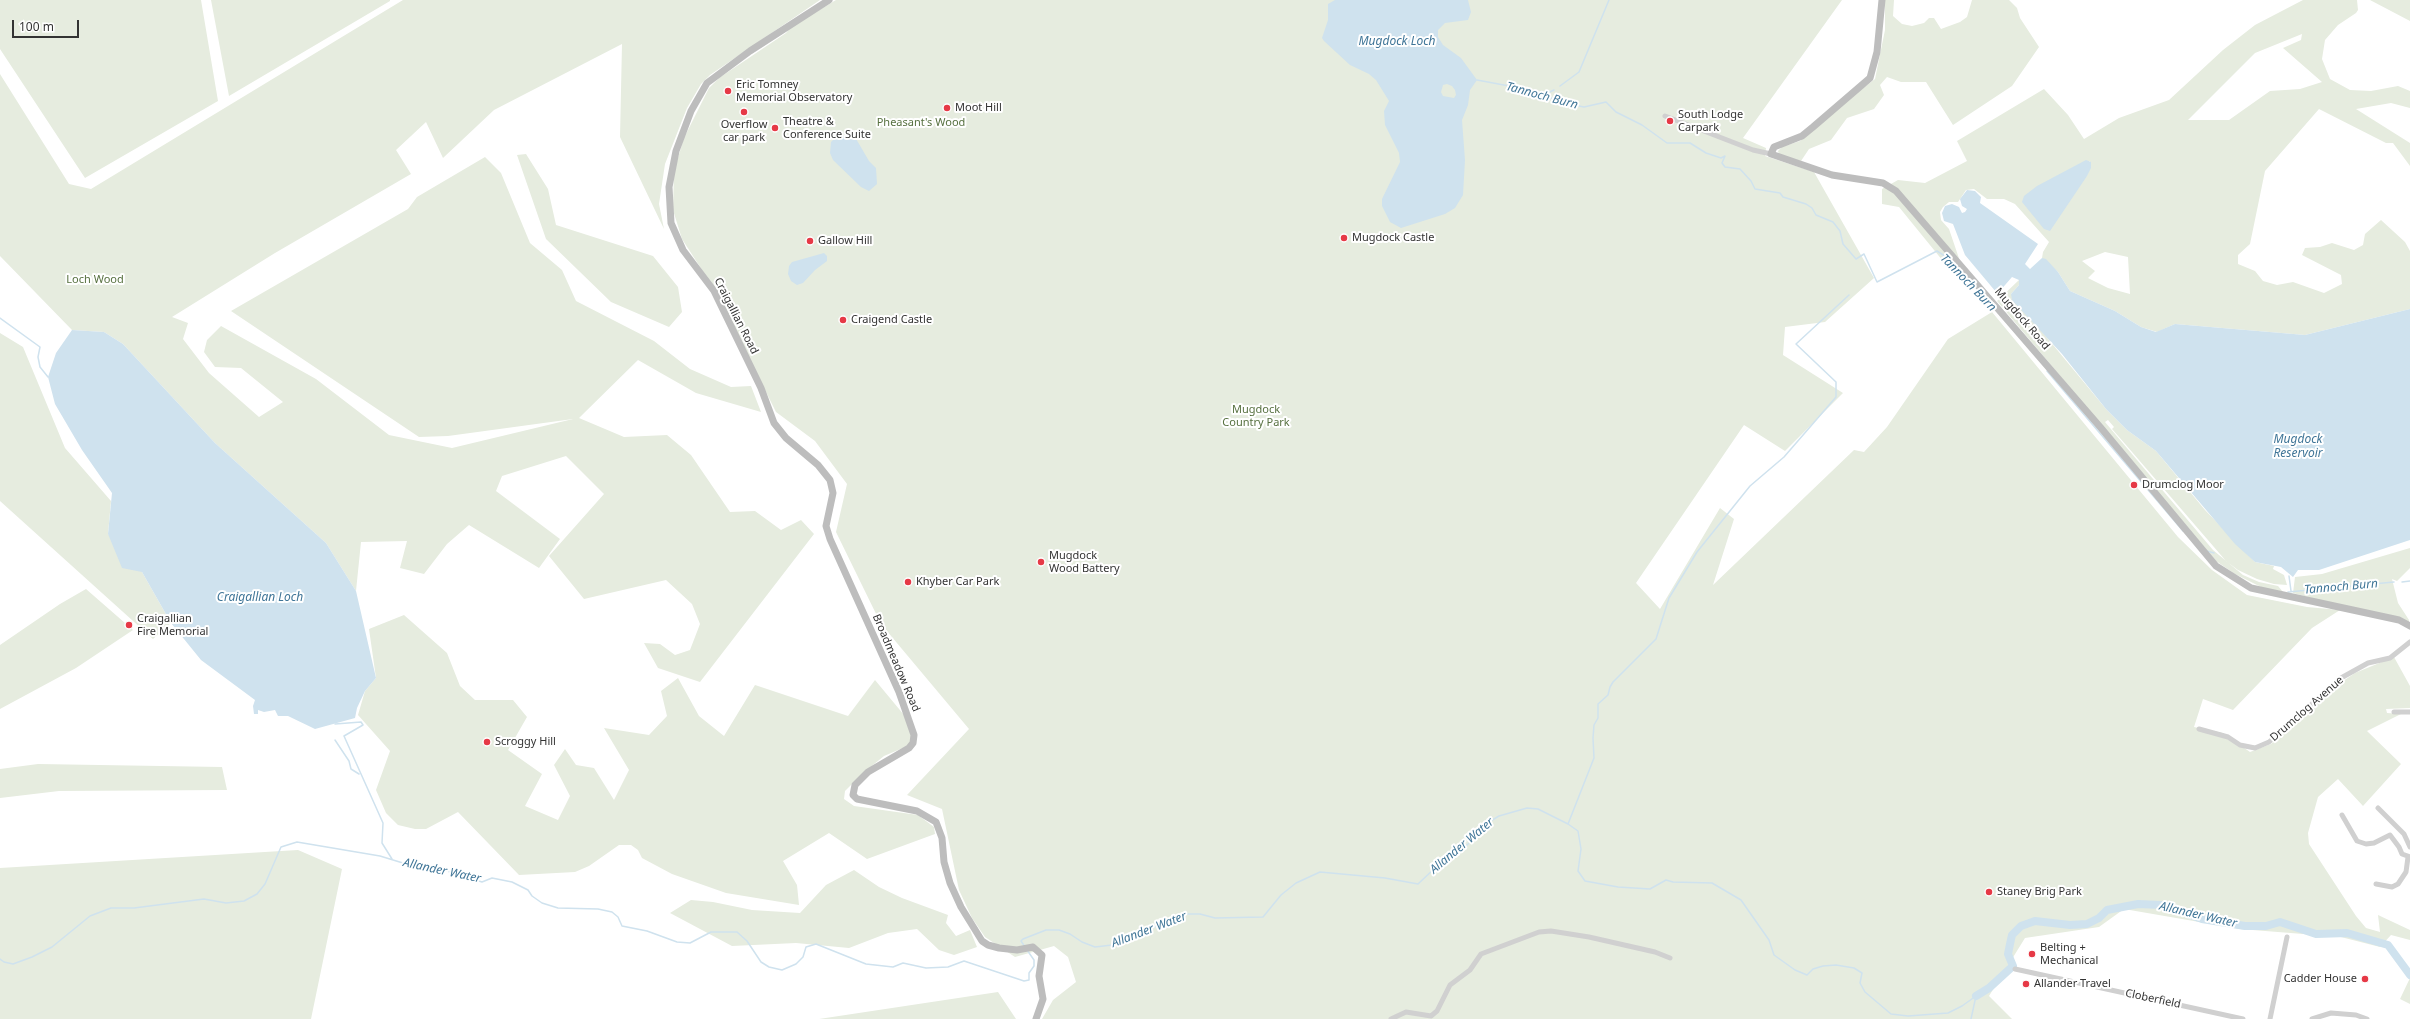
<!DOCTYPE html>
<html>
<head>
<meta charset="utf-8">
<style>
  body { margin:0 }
  #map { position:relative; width:2410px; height:1019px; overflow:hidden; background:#fff; font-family:"Noto Sans",sans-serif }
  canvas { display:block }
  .scale { position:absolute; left:12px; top:20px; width:67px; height:18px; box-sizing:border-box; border:2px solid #333; border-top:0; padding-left:5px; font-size:12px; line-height:14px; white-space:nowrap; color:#333; -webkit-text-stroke:3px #fff; paint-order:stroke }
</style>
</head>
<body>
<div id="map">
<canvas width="2410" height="1019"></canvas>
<div class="scale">100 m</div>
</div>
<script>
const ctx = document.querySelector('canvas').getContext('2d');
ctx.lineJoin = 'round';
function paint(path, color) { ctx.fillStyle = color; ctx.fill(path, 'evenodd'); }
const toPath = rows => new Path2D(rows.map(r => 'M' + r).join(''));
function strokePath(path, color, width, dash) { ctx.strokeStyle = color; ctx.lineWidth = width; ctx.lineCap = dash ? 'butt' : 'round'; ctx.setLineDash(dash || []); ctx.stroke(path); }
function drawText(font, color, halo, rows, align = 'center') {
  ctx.font = font + ' "Noto Sans",sans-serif'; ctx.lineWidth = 4; ctx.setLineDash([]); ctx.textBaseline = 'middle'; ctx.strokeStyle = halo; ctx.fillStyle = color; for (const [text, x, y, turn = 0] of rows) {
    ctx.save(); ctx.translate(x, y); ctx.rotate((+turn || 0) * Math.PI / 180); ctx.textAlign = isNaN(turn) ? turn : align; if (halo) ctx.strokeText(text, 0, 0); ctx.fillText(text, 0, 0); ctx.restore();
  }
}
const green = toPath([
  [0,0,201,0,218,101,85,178,0,49],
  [211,0,390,0,390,1,229,96],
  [403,0,820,0,710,75,701,84,687,108,665,164,659,204,664,229,620,137,622,44,494,110,443,158,426,122,396,150,411,174,275,253,172,317,188,323,183,339,209,373,259,417,283,402,241,368,215,367,204,352,207,340,221,326,316,379,389,435,452,448,573,419,448,436,419,437,231,311,408,209,417,197,485,157,501,173,530,243,562,270,576,301,654,341,690,369,731,387,751,386,761,412,696,393,638,360,579,418,624,437,667,435,691,455,730,512,755,511,781,530,801,520,814,534,700,682,658,668,644,643,660,644,675,655,690,650,700,624,692,604,666,580,584,599,549,556,604,494,566,456,502,476,496,491,560,539,539,568,469,525,447,544,424,574,400,568,407,541,361,542,356,591,326,543,215,443,123,344,104,332,72,330,0,256,0,74,69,184,91,189],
  [836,0,1842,0,1743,138,1766,148,1765,156,1814,172,1874,278,1825,322,1785,327,1783,355,1843,393,1785,451,1744,425,1636,583,1660,609,1720,508,1734,519,1713,585,1854,450,1864,452,1887,427,1948,339,1992,312,2178,537,2212,570,2247,595,2307,607,2340,610,2312,628,2233,710,2203,699,2194,727,2223,733,2250,752,2271,744,2327,692,2355,673,2394,657,2410,686,2410,708,2386,709,2387,713,2401,714,2367,731,2401,764,2363,806,2338,779,2318,797,2308,833,2309,844,2356,916,2366,928,2380,932,2378,915,2410,930,2410,940,2391,935,2380,947,2341,937,2240,929,2124,909,2099,927,2025,938,1989,996,2012,1019,1042,1019,1053,1000,1076,982,1068,957,1054,946,1015,957,985,937,972,918,959,890,942,809,907,795,969,729,881,624,836,532,847,484,815,441,776,412,715,290,682,239,673,210,674,171,684,138,709,88,719,78,786,33,791,27],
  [1885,0,1894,0,1893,16,1902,24,1912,26,1924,23,1929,18,1934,18,1941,29,1960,22,1967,17,1972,0,2009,0,2017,8,2020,18,2039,47,2012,86,1953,125,1926,82,1901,82,1887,77,1880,85,1884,95,1874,109,1847,118,1831,140,1809,149,1801,161,1779,155,1778,151,1782,147,1800,141,1828,115,1875,79,1885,30],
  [2303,0,2357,0,2358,10,2356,13,2338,25,2325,40,2322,59,2330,79,2350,90,2371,91,2398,86,2410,91,2410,108,2391,103,2356,109,2410,143,2410,166,2393,143,2386,143,2319,109,2265,171,2250,244,2238,255,2238,264,2255,271,2263,281,2277,285,2293,282,2324,293,2342,284,2341,275,2302,255,2305,248,2320,247,2332,243,2354,250,2363,245,2365,234,2381,220,2405,242,2410,251,2410,309,2305,335,2175,324,2157,332,2141,327,2115,311,2070,291,2058,272,2042,258,2043,252,2049,242,2015,204,2004,199,1987,199,1974,189,1966,190,1958,202,1949,202,1943,207,1940,212,1941,220,1949,229,1966,279,1956,277,1899,207,1882,204,1882,189,1898,180,1925,183,1967,161,1957,141,2044,89,2068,115,2084,139,2119,118,2169,100,2223,50,2255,25],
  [2302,34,2301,40,2283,48,2322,82,2300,89,2270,91,2229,120,2188,120,2255,53],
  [2090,161,2083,178,2048,230,2023,200,2036,189],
  [2105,252,2128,257,2130,294,2108,288,2088,278,2095,271,2082,261],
  [2370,0,2410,0,2410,21],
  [526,154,548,189,556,225,653,256,678,287,682,312,669,327,611,302,546,239,517,155],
  [2019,280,2019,285,2011,294,2106,409,2127,430,2156,451,2205,510,2255,562,2274,566,2273,569,2284,575,2287,585,2274,584,2257,579,2238,570,2226,561,2126,445,2112,429,2114,427,2108,420,2105,422,2213,550,2243,575,2259,582,2278,586,2284,593,2263,588,2235,574,2216,561,1997,301],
  [0,333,23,347,65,448,111,501,108,534,142,572,171,623,153,639,0,501],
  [2410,548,2410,568,2397,581,2392,579,2398,603,2409,620,2409,624,2293,593,2295,577,2322,574],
  [86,589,133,630,76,668,0,709,0,645,60,604],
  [404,615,447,653,460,686,475,700,513,700,527,717,508,750,542,774,525,806,558,820,570,796,554,765,565,749,576,765,594,768,614,800,629,770,604,728,649,735,667,716,661,691,678,678,699,716,724,736,755,685,848,716,875,680,909,721,913,737,910,745,884,756,862,774,845,791,844,799,854,806,918,815,934,827,935,834,867,859,829,833,783,861,797,885,799,905,726,893,672,874,642,858,638,850,631,845,619,845,589,866,575,872,519,875,458,812,426,829,415,829,398,825,386,813,376,790,390,751,358,715,365,691,376,678,369,629],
  [38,764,222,767,227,790,59,791,0,798,0,769],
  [298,850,342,869,311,1019,0,1019,0,868],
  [854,870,879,887,902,898,948,915,946,923,956,936,970,930,977,947,954,955,939,950,917,929,888,933,849,948,796,943,732,946,670,913,691,900,713,902,752,910,800,913,826,885],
  [2410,978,2410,1004,2400,999],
  [998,992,1016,1019,819,1019]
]);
const water = toPath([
  [1335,0,1468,0,1471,12,1468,20,1445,23,1438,30,1438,37,1443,45,1461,58,1477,80,1470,90,1468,105,1462,120,1465,160,1463,195,1455,208,1445,214,1401,228,1390,222,1382,206,1382,199,1400,162,1399,153,1385,125,1384,111,1389,101,1376,80,1369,74,1350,65,1324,41,1322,38,1328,20,1328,4],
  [1447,84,1452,86,1455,90,1456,95,1454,98,1443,96,1441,92,1443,85],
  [843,136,855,137,869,161,876,168,877,184,869,191,861,187,833,160,830,153,831,142,835,138],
  [2086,160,2091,162,2091,168,2087,176,2050,231,2044,229,2022,202,2024,196,2037,186],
  [1967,190,1975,191,1981,197,1980,203,2038,244,2025,264,2030,269,2042,258,2046,259,2058,272,2070,291,2115,311,2141,327,2156,332,2175,324,2305,335,2410,309,2410,540,2319,570,2298,570,2293,577,2281,567,2255,562,2235,544,2156,451,2127,430,2106,409,2062,354,2012,300,2011,294,2019,285,2019,280,2012,277,1999,292,1996,292,1965,255,1953,224,1944,221,1942,213,1945,206,1952,204,1959,207,1962,213,1965,212,1967,209,1962,206,1960,199],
  [824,253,827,256,827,261,815,270,803,283,797,285,791,281,788,274,789,266,792,262],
  [72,330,104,332,123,344,215,443,326,543,356,591,376,678,365,691,357,708,355,718,315,729,288,716,278,716,275,710,264,712,258,710,258,714,254,714,253,706,255,700,201,660,171,623,142,572,122,568,108,534,112,493,82,450,55,404,48,377,56,353]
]);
const stream = toPath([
  [1477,80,1520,88,1569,104,1584,107,1606,102,1616,112,1642,125,1667,143,1690,143,1706,153,1721,158,1725,156,1722,163,1725,167,1740,169,1751,181,1755,189,1780,193,1783,197,1806,204,1812,208,1816,215,1833,222,1840,231,1843,244,1856,259,1864,254,1877,282,1937,251,1951,260],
  [1560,86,1579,72,1609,0],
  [1541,96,1554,90],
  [0,318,40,347,38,357,40,367,48,377],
  [2047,371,2183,531],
  [2207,551,2214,553],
  [2289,576,2291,591],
  [2402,582,2410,581],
  [2288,592,2394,582],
  [335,724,361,722,363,725,344,736,383,823,382,843,392,859],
  [335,740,349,761,351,769,359,774],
  [1568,824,1594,758,1593,738,1594,725,1598,718,1598,704,1608,695,1610,687,1613,682,1656,639,1669,598,1697,552,1750,486,1784,457,1836,397,1836,382,1796,344,1849,295],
  [1025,947,1021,941,1023,939,1046,930,1059,930,1070,934,1082,942,1095,947,1112,945,1185,914,1200,914,1215,918,1263,917,1281,895,1296,883,1320,872,1385,878,1418,884,1452,852,1467,845,1480,833,1489,822,1499,816,1527,808,1538,809,1568,824,1578,831,1581,849,1578,871,1585,881,1618,887,1650,889,1666,880,1673,882,1712,883,1741,900,1769,940,1774,955,1795,970,1807,975,1813,969,1823,966,1836,965,1854,968,1862,973,1860,983,1865,992,1891,1014,1908,1016,1948,1013,1962,1006,1976,996],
  [0,959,4,962,13,964,32,957,52,947,90,916,111,908,134,908,204,899,226,903,244,901,257,894,265,884,281,847,297,842,380,856,416,867,428,865,482,882,492,878,512,882,528,890,532,896,542,903,558,908,598,909,612,912,618,917,622,926,647,931,677,942,690,943,711,932,737,932,747,941,761,962,769,967,782,970,796,964,803,957,806,947,816,944,866,964,893,967,903,963,926,968,948,967,964,961,1024,981,1029,980,1029,973,1034,966,1034,960,1027,950],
  [1971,1019,1976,996]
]);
const river = toPath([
  [1976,996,1989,988,2013,966,2008,954,2010,944,2012,935,2021,926,2035,921,2070,925,2087,924,2099,918,2107,910,2138,904,2161,905,2202,919,2245,926,2266,926,2280,922,2316,934,2347,933,2388,945,2410,975]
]);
const street = toPath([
  [1665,116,1753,150,1771,154],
  [2394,712,2410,712],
  [2199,729,2228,737,2240,745,2255,748,2269,742,2341,678,2368,663,2390,658,2410,642],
  [2378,808,2404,834,2410,847],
  [2342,815,2357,841,2366,844,2374,843,2390,835,2399,847,2402,854,2410,857],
  [2376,884,2392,887,2398,884,2406,872,2408,857],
  [2015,969,2243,1019],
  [1391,1019,1406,1012,1431,1016,1437,1011,1450,985,1470,970,1481,954,1539,932,1551,931,1589,937,1655,952,1670,958],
  [2270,1019,2287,937],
  [2312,1019,2331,1013,2356,1015,2367,1019]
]);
const secondary = toPath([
  [829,0,750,51,707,83,691,111,676,151,669,187,671,223,683,250,714,291,761,388,774,423,786,438,818,465,830,480,833,493,826,526,830,539,899,692,914,735,913,743,909,748,868,772,855,785,853,795,857,799,917,811,936,822,942,838,944,862,950,883,961,907,982,941,988,945,999,948,1017,950,1033,947,1042,955,1039,976,1043,999,1036,1019],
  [1882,0,1877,52,1870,78,1813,127,1802,136,1774,147,1771,154,1832,175,1883,183,1896,191,2101,428,2216,566,2251,588,2399,620,2410,626]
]);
const markers = [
  [728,91,4,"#e63946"],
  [947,108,4,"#e63946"],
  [744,112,4,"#e63946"],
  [1670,121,4,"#e63946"],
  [775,128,4,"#e63946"],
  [1344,238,4,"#e63946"],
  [810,241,4,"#e63946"],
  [843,320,4,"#e63946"],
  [2134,485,4,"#e63946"],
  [1041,562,4,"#e63946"],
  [908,582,4,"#e63946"],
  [129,625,4,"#e63946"],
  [487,742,4,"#e63946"],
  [1989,892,4,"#e63946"],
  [2032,954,4,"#e63946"],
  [2365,979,4,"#e63946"],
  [2026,984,4,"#e63946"]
];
const poiNames = [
  ["Eric Tomney",736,85],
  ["Memorial Observatory",736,98],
  ["Moot Hill",955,108],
  ["South Lodge",1678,115],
  ["Carpark",1678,128],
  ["Theatre &",783,122],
  ["Conference Suite",783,135],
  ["Overflow",744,125,"center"],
  ["car park",744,138,"center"],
  ["Mugdock Castle",1352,238],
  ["Gallow Hill",818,241],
  ["Craigend Castle",851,320],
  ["Drumclog Moor",2142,485],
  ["Mugdock",1049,556],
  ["Wood Battery",1049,569],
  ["Khyber Car Park",916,582],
  ["Craigallian",137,619],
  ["Fire Memorial",137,632],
  ["Scroggy Hill",495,742],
  ["Staney Brig Park",1997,892],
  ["Belting +",2040,948],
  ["Mechanical",2040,961],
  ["Cadder House",2357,979,"right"],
  ["Allander Travel",2034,984]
];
const parkNames = [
  ["Pheasant's Wood",921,123],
  ["Loch Wood",95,280],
  ["Mugdock",1256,410],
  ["Country Park",1256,423]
];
const streetNames = [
  ["Craigallian Road",736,316,63],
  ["Mugdock Road",2022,319,49],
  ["Broadmeadow Road",896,663,67],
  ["Drumclog Avenue",2307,709,-41],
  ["Cloberfield",2153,999,12]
];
const waterNames = [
  ["Mugdock Loch",1397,42],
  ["Tannoch Burn",1542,96,15],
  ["Tannoch Burn",1968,283,46],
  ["Mugdock",2298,440],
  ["Reservoir",2298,454],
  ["Tannoch Burn",2341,587,-5],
  ["Craigallian Loch",260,598],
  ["Allander Water",1462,846,-40],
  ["Allander Water",442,871,12],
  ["Allander Water",2198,915,13],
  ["Allander Water",1149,930,-21]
];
paint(green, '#e6ecdf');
paint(water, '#cfe2ee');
strokePath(stream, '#cfe2ee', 1.5);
strokePath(river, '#cfe2ee', 8);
strokePath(street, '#d0d0d0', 5);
strokePath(secondary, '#bdbdbd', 7);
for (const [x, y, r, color] of markers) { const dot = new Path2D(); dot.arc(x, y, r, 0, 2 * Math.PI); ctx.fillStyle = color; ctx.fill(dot); strokePath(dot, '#fff', 1.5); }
drawText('11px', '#333', '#fff', poiNames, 'left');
drawText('11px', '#56703f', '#fff', parkNames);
drawText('11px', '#333', '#fff', streetNames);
drawText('italic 12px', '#3f7597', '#fff', waterNames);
</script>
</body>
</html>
